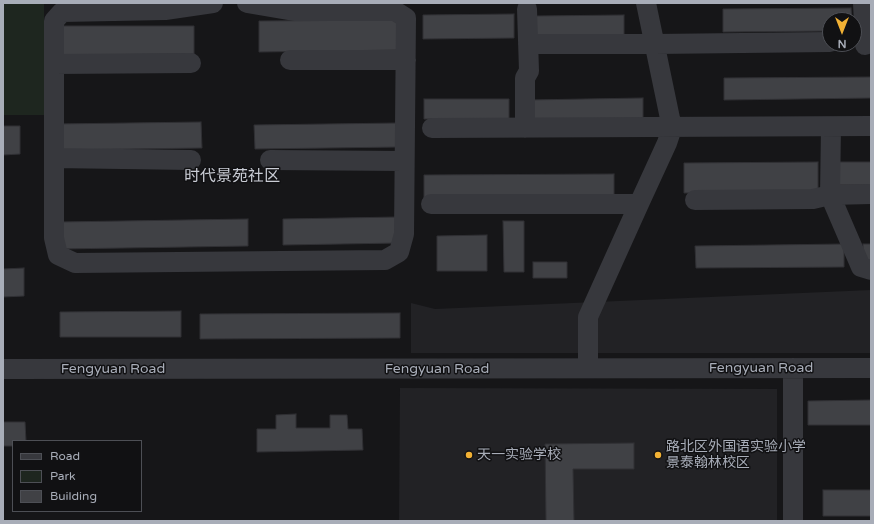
<!DOCTYPE html>
<html>
<head>
<meta charset="utf-8">
<style>
  body { margin:0 }
  #map { position:relative; width:874px; height:524px; overflow:hidden; background:#161618; font-family:"Varela Round",sans-serif }
  canvas { display:block }
  .frame { position:absolute; inset:0; border:4px solid #a8adb8; pointer-events:none }
  .legend { position:absolute; left:12px; top:440px; width:130px; height:72px; box-sizing:border-box; background:#111113; border:1px solid #4d4f55; margin:0; padding:5px 7px; list-style:none; font-size:12px; color:#a8adb8 }
  .legend li { display:flex; align-items:center; gap:8px; height:20px }
  .legend b { width:20px; border:1px solid #4d4f55 }
  .north { position:absolute; left:822px; top:12px; width:40px; height:40px; box-sizing:border-box; background:#111113; border:1px solid #4d4f55; border-radius:50%; rotate:180deg; font-size:11px; font-weight:700; line-height:16px; text-align:center; color:#a8adb8 }
  .north::after { content:''; display:block; margin:auto; width:14px; height:18px; background:#f2b134; clip-path:polygon(50% 0,100% 100%,50% 72%,0 100%) }
</style>
</head>
<body>
<div id="map">
<canvas width="874" height="524"></canvas>
<div class="frame"></div>
<ul class="legend">
<li><b style="height:5px;background:#37383d"></b>Road</li>
<li><b style="height:11px;background:#1e261f"></b>Park</li>
<li><b style="height:11px;background:#404145"></b>Building</li>
</ul>
<div class="north">N</div>
</div>
<script>
const ctx = document.querySelector('canvas').getContext('2d');
ctx.lineJoin = 'round';
function paint(path, color) { ctx.fillStyle = color; ctx.fill(path, 'evenodd'); }
const toPath = rows => new Path2D(rows.map(r => 'M' + r).join(''));
function strokePath(path, color, width, dash) { ctx.strokeStyle = color; ctx.lineWidth = width; ctx.lineCap = dash ? 'butt' : 'round'; ctx.setLineDash(dash || []); ctx.stroke(path); }
function drawText(font, color, halo, rows, align = 'center') {
  ctx.font = font + ' "Varela Round","Noto Sans SC",sans-serif'; ctx.lineWidth = 3; ctx.setLineDash([]); ctx.textBaseline = 'middle'; ctx.strokeStyle = halo; ctx.fillStyle = color; for (const [text, x, y, turn = 0] of rows) {
    ctx.save(); ctx.translate(x, y); ctx.rotate((+turn || 0) * Math.PI / 180); ctx.textAlign = isNaN(turn) ? turn : align; if (halo) ctx.strokeText(text, 0, 0); ctx.fillText(text, 0, 0); ctx.restore();
  }
}
const built = toPath([
  [871,290,871,353,411,353,411,303,435,309],
  [400,388,777,389,777,521,399,521]
]);
const green = toPath([
  [3,3,44,3,44,115,3,115]
]);
const building = toPath([
  [851,8,852,20,830,20,830,31,723,32,723,9,851,8],
  [514,14,514,38,423,39,423,15,514,14],
  [624,15,624,46,536,46,536,16,624,15],
  [398,20,398,50,259,52,259,21,398,20],
  [57,26,194,26,194,54,57,55,57,26],
  [871,77,871,98,724,100,724,78,871,77],
  [643,98,643,120,528,122,528,100,643,98],
  [424,99,509,99,509,119,424,119,424,99],
  [201,122,202,148,57,150,56,124,201,122],
  [399,123,399,147,255,149,254,125,399,123],
  [3,126,20,126,20,154,3,155,3,126],
  [818,162,818,192,684,193,684,163,818,162],
  [839,162,871,162,871,185,839,185,839,162],
  [614,174,614,199,424,199,424,175,614,174],
  [398,217,398,243,283,245,283,219,398,217],
  [248,219,248,246,60,249,59,222,248,219],
  [503,221,524,221,524,272,504,272,503,221],
  [487,235,487,271,437,271,437,236,487,235],
  [844,244,844,267,696,268,695,246,844,244],
  [863,244,871,244,871,264,863,264,863,244],
  [533,262,567,262,567,278,533,278,533,262],
  [24,268,24,296,3,297,3,269,24,268],
  [181,311,181,337,60,337,60,312,181,311],
  [400,313,400,338,200,339,200,314,400,313],
  [871,400,871,425,808,425,808,401,871,400],
  [296,414,296,428,330,428,330,415,347,415,348,429,362,429,363,450,257,452,257,429,276,429,276,415,296,414],
  [3,422,25,422,26,441,13,441,13,446,3,446,3,422],
  [634,443,634,469,573,469,574,521,546,521,545,444,634,443],
  [823,490,871,490,871,516,823,516,823,490]
]);
const minor = toPath([
  [213,3,165,10,62,12,54,21,54,238,58,255,75,263,385,260,399,252,404,234,406,18,395,11,294,11,247,3],
  [863,3,865,45],
  [528,44,655,44,830,42],
  [290,60,406,60],
  [54,64,191,63],
  [831,127,830,195,861,267,871,270],
  [432,128,871,126],
  [525,128,525,78,529,71,527,9],
  [54,158,191,160],
  [270,160,404,161],
  [695,200,813,199,830,195,871,194],
  [431,204,639,204],
  [588,368,588,317,639,204,667,143,672,128,646,3],
  [3,369,871,368],
  [793,521,793,368]
]);
const markers = [
  [469,455,4,"#f2b134"],
  [658,455,4,"#f2b134"]
];
const streetNames = [
  ["Fengyuan Road",761,368],
  ["Fengyuan Road",113,369],
  ["Fengyuan Road",437,369]
];
const poiNames = [
  ["路北区外国语实验小学",666,447],
  ["景泰翰林校区",666,463],
  ["天一实验学校",477,455]
];
const quarterNames = [
  ["时代景苑社区",232,177]
];
paint(built, '#222225');
paint(green, '#1e261f');
paint(building, '#404145');
strokePath(building, '#303034', 1);
strokePath(minor, '#37383d', 20);
for (const [x, y, r, color] of markers) { const dot = new Path2D(); dot.arc(x, y, r, 0, 2 * Math.PI); ctx.fillStyle = color; ctx.fill(dot); strokePath(dot, '#111113', 1.5); }
drawText('14px', '#a8adb8', '#111113', streetNames);
drawText('14px', '#a8adb8', '#111113', poiNames, 'left');
drawText('16px', '#c9ccd4', '#111113', quarterNames);
</script>
</body>
</html>
